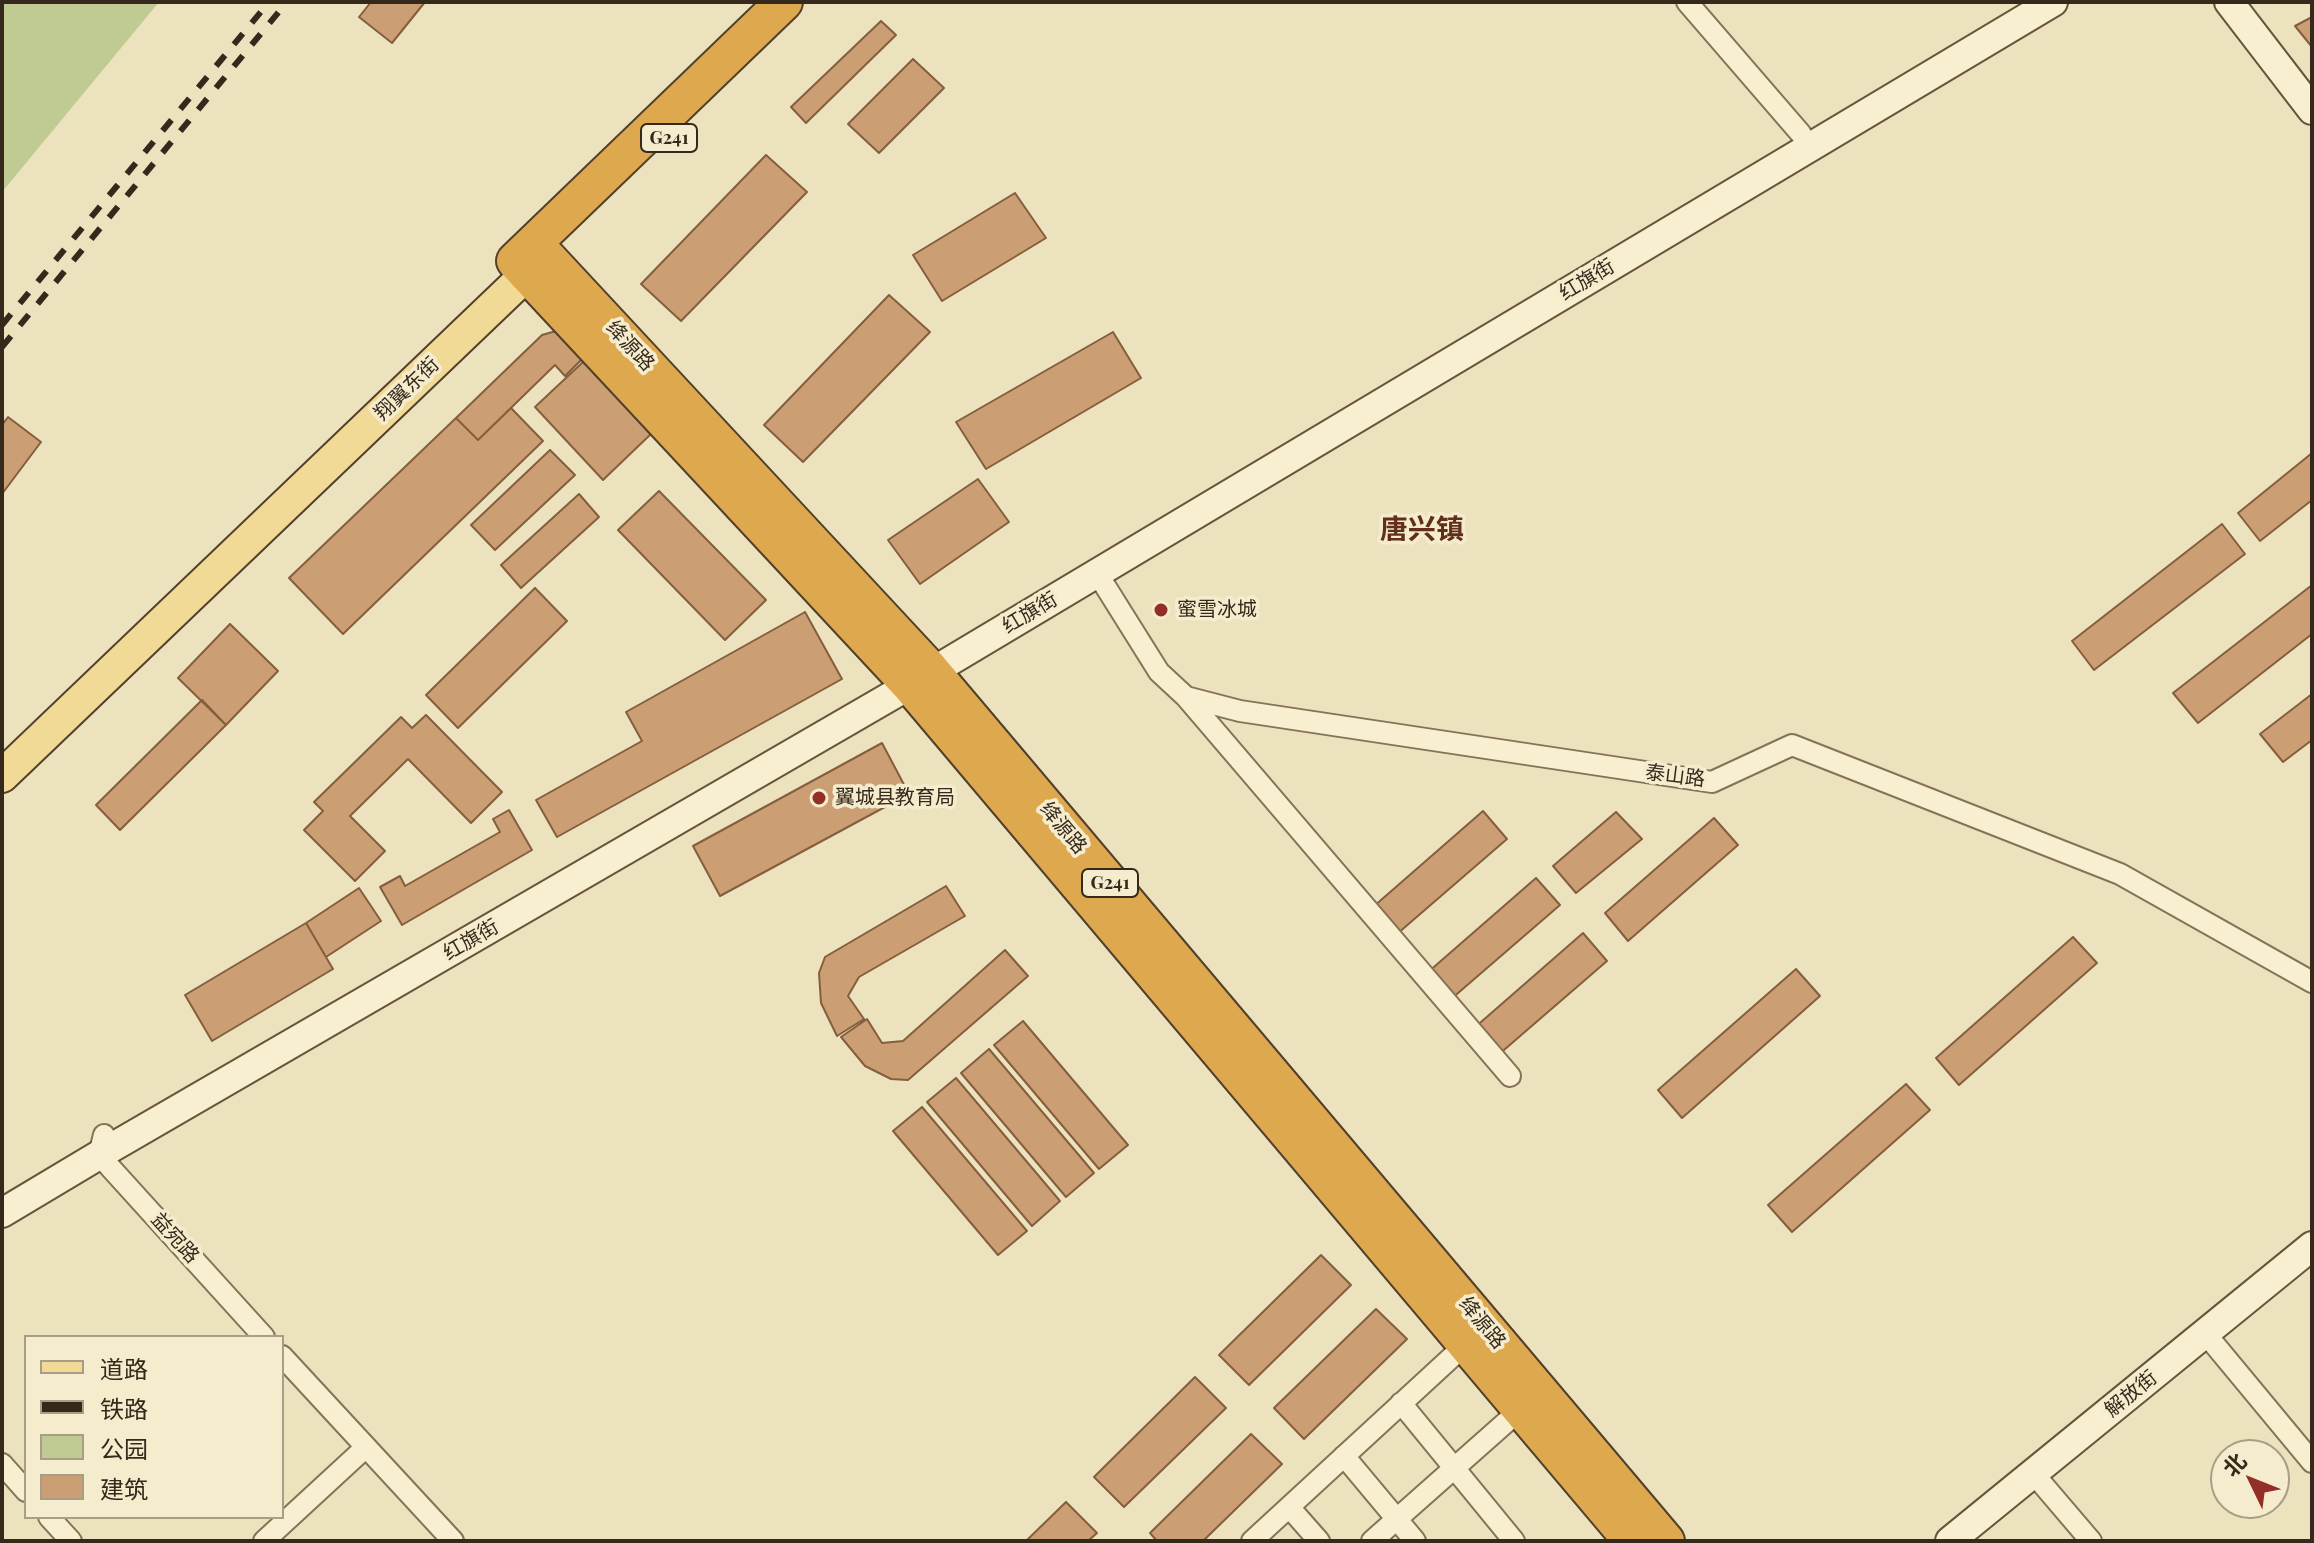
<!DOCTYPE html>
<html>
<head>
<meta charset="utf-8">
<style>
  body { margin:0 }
  #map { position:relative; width:2314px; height:1543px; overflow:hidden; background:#ede2be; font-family:"Playfair Display","Noto Sans SC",serif }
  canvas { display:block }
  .frame { position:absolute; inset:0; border:4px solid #35291c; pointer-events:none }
  .legend { position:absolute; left:24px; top:1335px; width:260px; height:184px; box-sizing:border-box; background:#f5ecce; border:2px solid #a89e87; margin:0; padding:10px 14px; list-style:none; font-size:24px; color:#35291c }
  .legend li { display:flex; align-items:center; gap:16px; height:40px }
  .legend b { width:40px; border:2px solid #a89e87 }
  .north { position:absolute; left:2210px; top:1439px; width:80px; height:80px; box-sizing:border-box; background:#f5ecce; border:2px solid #a89e87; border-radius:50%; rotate:313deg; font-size:22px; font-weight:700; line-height:32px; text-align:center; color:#35291c }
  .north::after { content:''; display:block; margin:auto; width:28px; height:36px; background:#932e28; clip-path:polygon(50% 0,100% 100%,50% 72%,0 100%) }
</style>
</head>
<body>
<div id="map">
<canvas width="2314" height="1543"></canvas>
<div class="frame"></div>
<ul class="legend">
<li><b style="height:10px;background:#f1da95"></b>道路</li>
<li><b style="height:10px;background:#35291c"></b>铁路</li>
<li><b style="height:22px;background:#c0cb93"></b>公园</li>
<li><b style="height:22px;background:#cb9e74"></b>建筑</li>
</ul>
<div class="north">北</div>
</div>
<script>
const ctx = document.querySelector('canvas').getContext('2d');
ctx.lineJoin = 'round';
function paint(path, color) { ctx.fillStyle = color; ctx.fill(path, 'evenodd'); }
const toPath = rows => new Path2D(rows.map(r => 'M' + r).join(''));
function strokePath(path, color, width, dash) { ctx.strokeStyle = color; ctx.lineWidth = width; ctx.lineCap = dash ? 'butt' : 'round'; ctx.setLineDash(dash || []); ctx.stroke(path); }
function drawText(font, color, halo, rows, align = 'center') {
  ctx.font = font + ' "Playfair Display","Noto Sans SC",serif'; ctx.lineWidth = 7; ctx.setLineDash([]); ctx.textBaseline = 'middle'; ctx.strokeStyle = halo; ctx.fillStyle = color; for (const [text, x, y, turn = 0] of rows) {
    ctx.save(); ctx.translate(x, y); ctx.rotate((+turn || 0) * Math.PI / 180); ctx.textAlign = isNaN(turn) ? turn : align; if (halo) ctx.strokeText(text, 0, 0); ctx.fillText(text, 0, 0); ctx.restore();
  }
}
const green = toPath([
  [2,2,159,2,2,192]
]);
const building = toPath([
  [371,2,425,2,392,43,359,17,371,2],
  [2312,17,2312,47,2295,26,2312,17],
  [881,21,896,35,806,123,791,107,881,21],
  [913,59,944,88,879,153,848,124,913,59],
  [766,155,807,192,681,321,641,284,766,155],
  [1015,193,1046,238,942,301,913,255,1015,193],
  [889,295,930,332,803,462,764,425,889,295],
  [556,331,583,358,565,376,555,365,478,440,456,418,542,335,556,331],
  [1113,332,1141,378,986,469,956,422,1113,332],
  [584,361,652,433,603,480,535,407,584,361],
  [511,408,543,441,343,634,289,578,456,418,478,440,511,408],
  [8,417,41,442,2,494,2,425,8,417],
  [550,450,575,475,495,550,471,525,550,450],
  [2312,453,2312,500,2260,541,2238,513,2312,453],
  [978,479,1009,522,920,584,888,540,978,479],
  [659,491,766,600,725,640,618,530,659,491],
  [579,494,599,517,521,588,501,565,579,494],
  [2222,524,2245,554,2094,670,2072,641,2222,524],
  [2312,585,2312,634,2198,723,2173,693,2312,585],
  [535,588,567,621,458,728,426,695,535,588],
  [805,612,842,679,557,837,536,800,642,741,626,712,805,612],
  [230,624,278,671,226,725,178,678,230,624],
  [2312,694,2312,740,2283,762,2260,734,2312,694],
  [202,700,226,725,120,830,96,805,202,700],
  [426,715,502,792,471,823,408,759,350,816,385,851,355,881,304,830,323,811,314,802,401,717,412,728,426,715],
  [882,743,909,794,720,896,693,846,882,743],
  [509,810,532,850,402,925,380,887,400,876,405,886,500,832,493,819,509,810],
  [1483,811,1507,839,1397,934,1373,907,1483,811],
  [1616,812,1642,839,1576,893,1553,866,1616,812],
  [1714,818,1738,845,1628,941,1605,913,1714,818],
  [1536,878,1560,905,1450,1000,1427,973,1536,878],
  [946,886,965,916,859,977,848,996,864,1019,837,1036,821,1003,819,973,825,957,946,886],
  [359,888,381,921,326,957,306,923,359,888],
  [306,923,333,969,212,1041,185,995,306,923],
  [1583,933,1607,961,1497,1056,1473,1029,1583,933],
  [2073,937,2097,963,1959,1085,1936,1058,2073,937],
  [1005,950,1028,976,908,1080,891,1079,865,1066,841,1037,867,1019,882,1043,903,1041,1005,950],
  [1796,969,1820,996,1682,1118,1658,1090,1796,969],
  [1023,1021,1128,1145,1099,1169,994,1045,1023,1021],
  [989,1049,1094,1173,1066,1197,961,1073,989,1049],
  [956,1078,1060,1201,1032,1226,927,1102,956,1078],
  [1906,1084,1930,1110,1792,1232,1768,1205,1906,1084],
  [922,1107,1027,1231,998,1255,893,1131,922,1107],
  [1321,1255,1351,1285,1249,1385,1219,1355,1321,1255],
  [1376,1309,1407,1339,1304,1439,1274,1408,1376,1309],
  [1195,1377,1226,1408,1124,1507,1094,1477,1195,1377],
  [1251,1434,1282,1464,1203,1541,1157,1541,1150,1533,1251,1434],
  [1066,1502,1097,1533,1088,1541,1026,1541,1066,1502]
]);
const street = toPath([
  [1687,2,1801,134],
  [1097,573,1159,672,1186,697,1240,711,1712,782,1792,745,2120,874,2312,982],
  [1186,697,1510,1076],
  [104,1135,99,1155,264,1337],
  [2205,1333,2312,1462],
  [282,1356,453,1541],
  [1401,1403,1514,1541],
  [1344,1456,1415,1541],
  [2,1464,26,1491],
  [2033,1473,2091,1541],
  [1289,1507,1319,1541],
  [49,1517,71,1541],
  [264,1541,365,1448],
  [1252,1541,1466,1344],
  [1372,1541,1521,1409]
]);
const secondary = toPath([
  [2229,2,2312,110],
  [2,1213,99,1155,910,685,2053,2],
  [1950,1541,2312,1246]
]);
const primary = toPath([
  [2,776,527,274]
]);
const highway = toPath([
  [784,2,515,261,910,685,1632,1541],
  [530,247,546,256,929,668,1666,1541]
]);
const rail = toPath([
  [2,325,269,2],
  [2,347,287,2]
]);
const markers = [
  [1161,610,8,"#932e28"],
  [819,798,8,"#932e28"]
];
const shields = [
  [669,138,56],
  [1110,883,56]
];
const shieldNames = [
  ["G241",669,138],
  ["G241",1110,883]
];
const streetNames = [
  ["红旗街",1587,280,-31],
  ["绛源路",630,346,47],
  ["翔翼东街",407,389,-44],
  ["红旗街",1030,613,-31],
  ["泰山路",1675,776,7],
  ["绛源路",1063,828,50],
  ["红旗街",471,940,-30],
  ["益宛路",175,1238,48],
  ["绛源路",1482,1323,50],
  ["解放街",2131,1394,-39]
];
const poiNames = [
  ["蜜雪冰城",1177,610],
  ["翼城县教育局",835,798]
];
const districtNames = [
  ["唐兴镇",1422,530]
];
paint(green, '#c0cb93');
paint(building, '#cb9e74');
strokePath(building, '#845e3d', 2);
strokePath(street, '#857357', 24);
strokePath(secondary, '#67543b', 32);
strokePath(primary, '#52402c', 36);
strokePath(highway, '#52402c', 40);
strokePath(street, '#f8efd1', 20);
strokePath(secondary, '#f8efd1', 28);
strokePath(primary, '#f1da95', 32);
strokePath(highway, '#dda84e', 36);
strokePath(rail, '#35291c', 6, [14, 14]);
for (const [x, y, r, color] of markers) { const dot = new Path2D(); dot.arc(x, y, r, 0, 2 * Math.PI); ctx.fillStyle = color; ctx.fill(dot); strokePath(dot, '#f5ecce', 3); }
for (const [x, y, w] of shields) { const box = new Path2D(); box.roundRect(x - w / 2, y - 14, w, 28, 6); ctx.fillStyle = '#f5ecce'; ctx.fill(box); strokePath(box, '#35291c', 2); }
drawText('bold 18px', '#35291c', null, shieldNames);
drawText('20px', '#35291c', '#f5ecce', streetNames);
drawText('20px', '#35291c', '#f5ecce', poiNames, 'left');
drawText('bold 28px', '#612f1c', '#f5ecce', districtNames);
</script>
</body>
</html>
